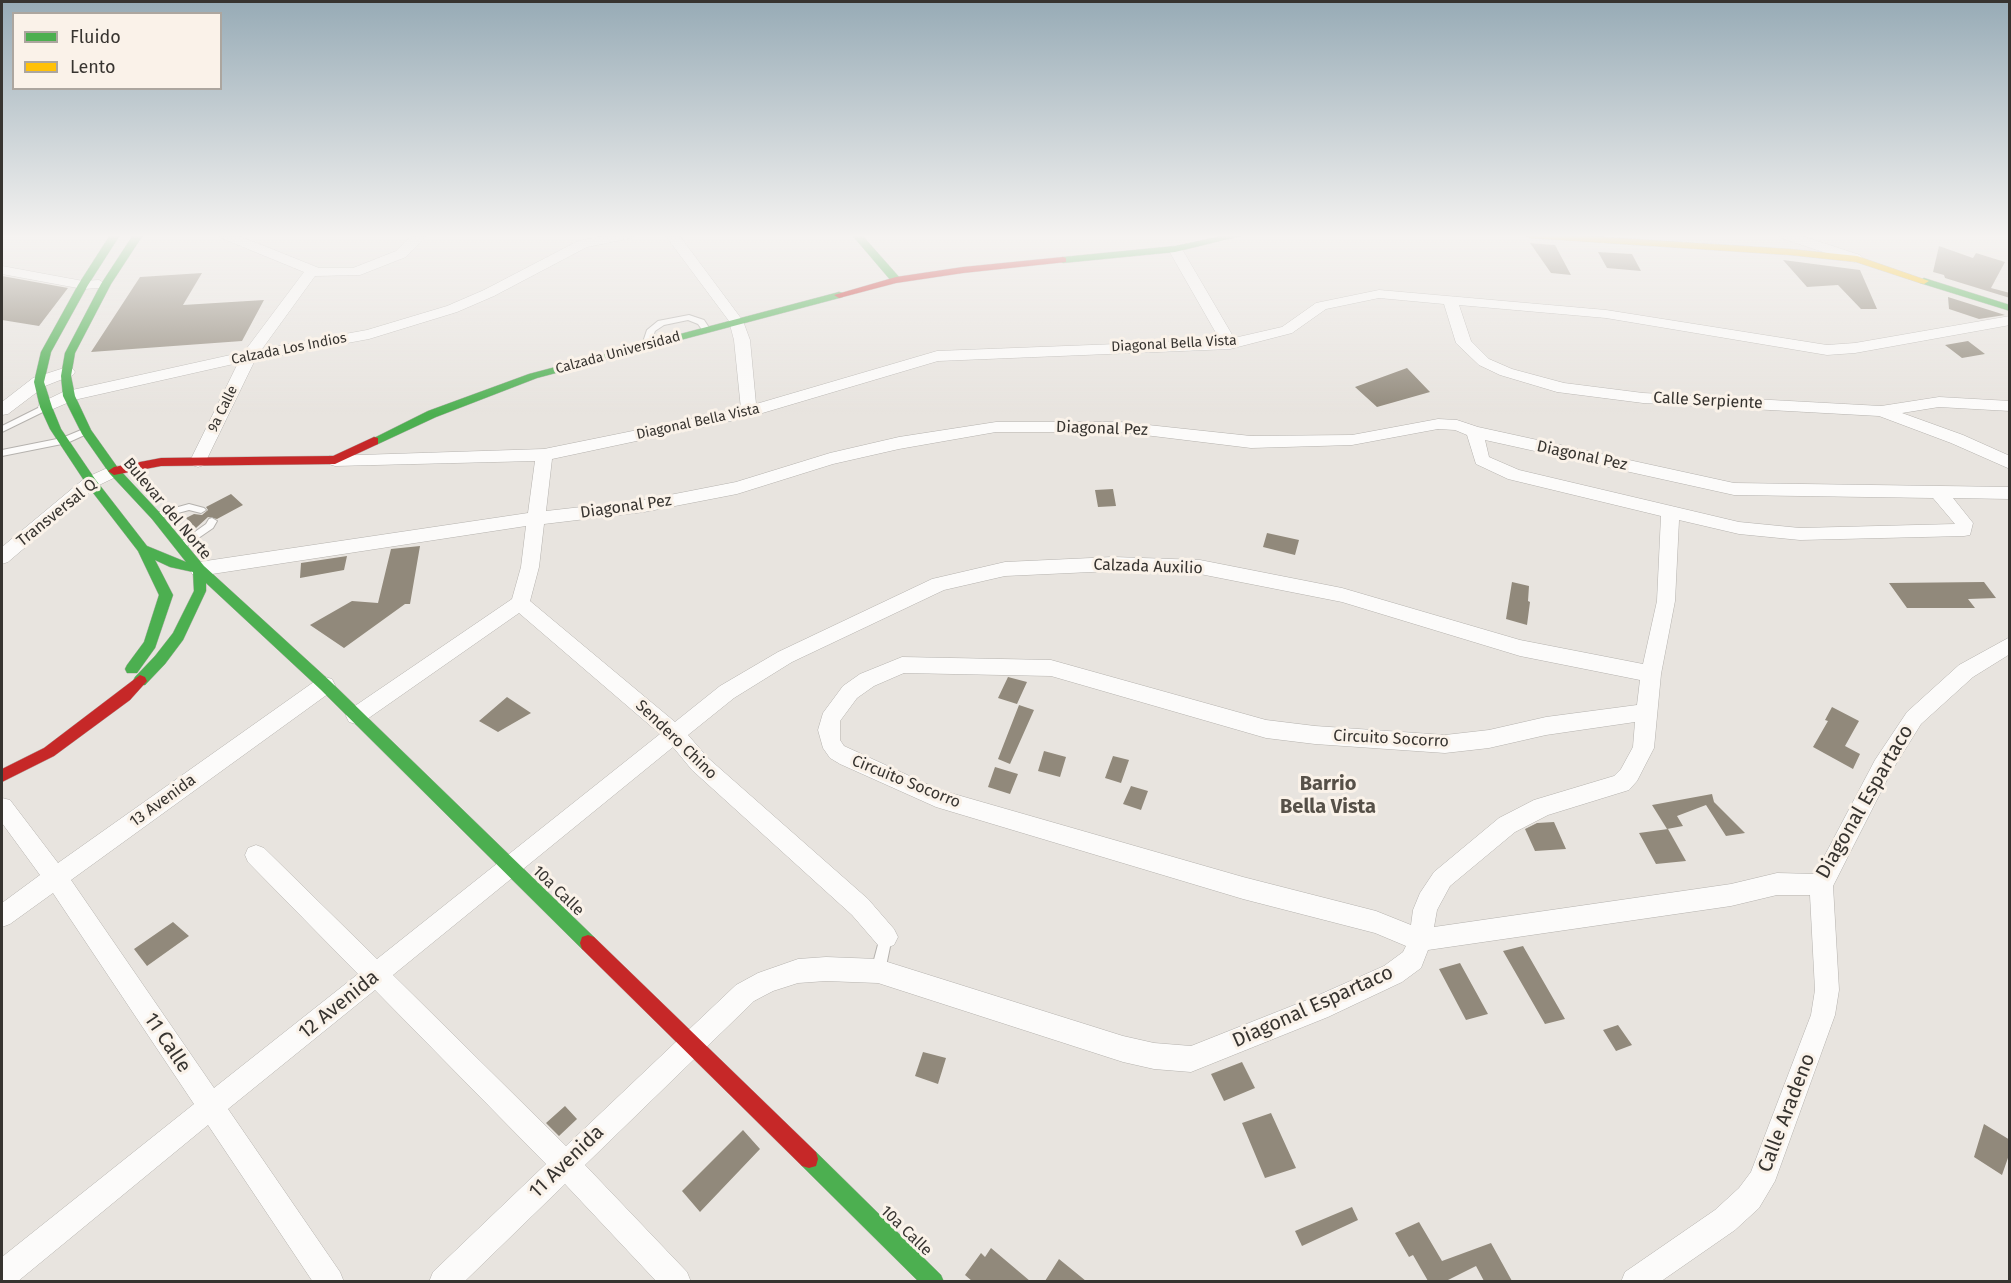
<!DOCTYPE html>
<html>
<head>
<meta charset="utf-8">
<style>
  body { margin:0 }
  #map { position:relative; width:2011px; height:1283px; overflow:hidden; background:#e8e4df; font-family:"Fira Sans",sans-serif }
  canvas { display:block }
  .frame { position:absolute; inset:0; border:3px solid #373430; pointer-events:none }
  .legend { position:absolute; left:12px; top:12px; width:210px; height:78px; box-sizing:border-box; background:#faf2e9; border:2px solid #aca69f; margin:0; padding:8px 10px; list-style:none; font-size:18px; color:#373430 }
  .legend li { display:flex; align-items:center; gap:12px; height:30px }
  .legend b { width:30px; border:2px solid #aca69f }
</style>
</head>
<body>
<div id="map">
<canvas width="2011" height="1283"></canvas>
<div class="frame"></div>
<ul class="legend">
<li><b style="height:8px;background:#4caf50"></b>Fluido</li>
<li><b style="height:8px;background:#ffc107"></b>Lento</li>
</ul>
</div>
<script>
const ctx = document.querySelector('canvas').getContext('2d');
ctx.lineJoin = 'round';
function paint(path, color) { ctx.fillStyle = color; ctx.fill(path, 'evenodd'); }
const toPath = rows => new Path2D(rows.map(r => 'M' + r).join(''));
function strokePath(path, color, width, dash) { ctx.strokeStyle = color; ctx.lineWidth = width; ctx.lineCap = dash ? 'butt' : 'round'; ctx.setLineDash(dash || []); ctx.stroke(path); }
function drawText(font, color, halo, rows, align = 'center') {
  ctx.font = font + ' "Fira Sans",sans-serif'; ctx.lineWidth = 6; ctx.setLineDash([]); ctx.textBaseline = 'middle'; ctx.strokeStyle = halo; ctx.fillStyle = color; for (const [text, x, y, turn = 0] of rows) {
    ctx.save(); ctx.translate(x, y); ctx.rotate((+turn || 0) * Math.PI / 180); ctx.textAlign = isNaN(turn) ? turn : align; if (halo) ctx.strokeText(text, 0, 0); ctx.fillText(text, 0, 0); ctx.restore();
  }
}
const building = toPath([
  [1530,243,1555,245,1571,275,1551,273],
  [1939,246,1973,258,1976,253,2005,262,1991,288,2010,293,2010,298,1945,278,1944,275,1933,272],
  [1598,252,1632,254,1641,271,1607,268],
  [1783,260,1860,270,1877,309,1861,309,1838,285,1807,287],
  [202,273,183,305,264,300,242,341,91,352,140,277],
  [2,276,68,288,39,326,2,320],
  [1948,297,2005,315,1979,319,1949,309],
  [1968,341,1985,354,1962,358,1945,345],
  [1407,368,1430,392,1377,407,1355,387],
  [1113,489,1116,506,1098,507,1095,490],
  [231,494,243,505,217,519,208,517,196,528,186,518,194,514,202,515,208,510,206,507],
  [1267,533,1299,540,1295,555,1263,547],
  [420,546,410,604,405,604,344,648,310,625,352,601,378,603,391,549],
  [347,556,344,570,300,578,301,563],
  [1512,582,1529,586,1528,601,1530,602,1527,625,1506,619],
  [1984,582,1996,598,1968,599,1975,608,1907,608,1889,583],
  [1008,677,1027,682,1017,704,998,698],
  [507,697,531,713,498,732,479,721],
  [1019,705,1034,710,1010,764,998,759],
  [1832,707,1859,721,1845,746,1860,754,1853,769,1813,747,1828,721,1825,720],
  [1044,751,1066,757,1060,777,1038,771],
  [1113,756,1129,760,1121,783,1105,778],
  [995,767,1018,774,1010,794,988,787],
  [1131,786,1148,791,1141,810,1123,804],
  [1712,794,1714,802,1745,833,1726,836,1706,805,1677,816,1683,826,1667,829,1652,805],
  [1554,822,1566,849,1535,851,1525,829,1537,823],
  [1668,829,1686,861,1656,864,1639,833],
  [173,922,189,936,147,966,134,949],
  [1523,946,1565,1019,1545,1024,1503,951],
  [1460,963,1488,1014,1466,1020,1439,969],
  [1618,1025,1632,1045,1616,1051,1603,1030],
  [923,1052,946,1058,938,1084,915,1076],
  [1242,1062,1255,1088,1224,1101,1211,1074],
  [565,1106,577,1119,559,1136,546,1123],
  [1271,1113,1296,1168,1265,1178,1242,1123],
  [1984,1124,2010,1140,2010,1152,2002,1175,1974,1157],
  [743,1130,760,1149,700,1212,682,1191],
  [1352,1207,1358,1220,1302,1246,1295,1231],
  [1419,1222,1442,1261,1491,1243,1512,1281,1484,1281,1476,1266,1446,1281,1428,1281,1413,1255,1409,1257,1395,1233],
  [991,1248,1030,1281,972,1281,965,1275,981,1253,985,1257],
  [1059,1259,1086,1281,1045,1281]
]);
const lane = toPath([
  [689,315,704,320,710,329,709,331,703,331,698,324,688,320,664,325,655,331,649,347,643,347,642,345,647,330,658,321,689,315],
  [46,404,49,405,49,409,2,432,2,426,46,404],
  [86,428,89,429,89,433,67,443,2,456,2,450,62,438,86,428],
  [189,504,204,508,206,510,201,513,189,510,156,519,151,516,153,514,189,504],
  [212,518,217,521,213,528,184,548,178,548,176,546,178,544,206,524,209,519,212,518],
  [886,931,891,933,892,937,885,971,883,975,878,977,873,975,871,971,880,937,881,933,886,931]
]);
const street = toPath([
  [219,235,237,235,319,268,353,268,396,251,412,235,427,235,406,257,360,275,315,276,262,349,367,330,447,306,484,290,578,241,608,235,634,235,632,238,587,247,494,296,457,312,369,339,255,360,204,465,198,467,192,465,190,461,238,363,74,400,46,412,40,411,38,407,40,403,63,392,244,352,304,272,221,238,219,235],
  [665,235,679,235,743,321,750,340,756,404,937,351,1220,340,1168,249,1175,245,1182,249,1234,338,1282,327,1316,303,1379,290,1606,310,1827,345,1855,343,2010,316,2010,325,1855,353,1827,355,1606,318,1459,305,1471,341,1489,359,1512,369,1564,383,1643,393,1881,406,1939,397,2010,401,2010,411,1939,407,1902,413,1963,435,2010,456,2010,469,1951,443,1879,416,1643,403,1557,392,1500,375,1479,365,1456,343,1444,304,1379,298,1326,309,1292,333,1230,349,938,361,749,417,552,459,546,511,644,500,736,482,830,453,899,437,996,422,1120,422,1251,436,1352,435,1438,419,1457,420,1478,427,1734,483,2010,487,2010,499,1953,498,1973,523,1970,535,1964,536,1800,540,1739,534,1679,520,1675,601,1661,674,1654,748,1637,781,1629,790,1548,815,1515,832,1450,886,1437,910,1434,927,1731,884,1777,873,1815,874,1875,760,1907,712,1959,665,2010,637,2010,654,1973,677,1921,724,1891,772,1833,886,1839,990,1835,1015,1775,1181,1759,1208,1735,1230,1660,1282,1621,1282,1625,1272,1715,1210,1739,1188,1751,1172,1811,1015,1815,990,1810,895,1777,895,1731,906,1428,950,1421,968,1402,982,1328,1017,1191,1072,1154,1069,1123,1062,878,983,826,981,798,983,773,991,754,1001,585,1165,687,1272,691,1282,657,1282,565,1184,464,1282,429,1282,433,1272,546,1164,375,990,228,1109,340,1272,344,1282,313,1282,208,1125,17,1282,2,1282,2,1257,194,1104,53,893,10,924,2,927,2,903,40,875,2,823,2,798,10,800,58,863,318,679,325,677,332,679,335,685,332,691,71,880,214,1088,358,974,248,862,245,855,248,848,256,845,264,848,377,959,660,734,519,613,363,722,356,724,349,722,346,716,349,710,512,599,521,567,526,526,199,576,192,574,190,569,192,564,199,562,528,513,535,461,335,466,329,464,327,460,329,456,544,449,741,409,734,340,729,321,665,235],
  [1438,429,1455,430,1467,435,1476,464,1508,479,1661,516,1657,601,1643,664,1520,640,1342,588,1200,560,1113,557,1005,562,932,579,778,652,720,686,675,722,530,601,539,567,544,524,644,512,737,494,833,464,899,449,996,432,1120,432,1251,448,1352,445,1438,429],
  [1485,440,1734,495,1933,498,1955,524,1800,528,1739,522,1519,470,1489,457,1485,440],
  [1113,571,1200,574,1342,602,1520,656,1640,680,1637,705,1546,717,1489,730,1445,735,1315,726,1266,720,1051,660,902,657,860,674,843,686,823,713,818,730,823,748,830,758,840,764,936,807,1243,899,1375,933,1406,946,1403,952,1384,966,1312,998,1191,1046,1154,1043,1123,1036,878,959,826,957,798,959,758,973,736,985,566,1146,393,975,673,747,692,770,852,915,878,945,886,948,894,945,898,937,894,929,868,899,708,758,688,735,734,698,792,662,944,590,1005,576,1113,571],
  [904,673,1051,676,1266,738,1315,744,1445,753,1489,748,1546,735,1635,722,1633,747,1621,769,1614,776,1534,800,1499,818,1434,872,1420,893,1413,910,1411,925,1376,911,1243,877,940,790,844,746,840,740,840,721,857,698,874,686,904,673],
  [1779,235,1799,235,1860,255,1862,258,1855,262,1850,261,1781,238,1779,235],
  [2,266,83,281,99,280,106,284,99,288,83,289,2,274,2,266],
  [67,367,73,369,75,372,73,375,45,386,8,414,2,415,2,402,33,378,67,367],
  [114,465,120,467,123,471,120,475,97,486,8,562,2,564,2,547,85,478,114,465]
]);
const fast = toPath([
  [110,235,120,235,88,285,51,352,44,382,52,407,61,429,95,479,147,546,186,562,152,519,110,474,82,434,63,396,61,376,65,353,101,284,133,235,143,235,111,284,75,353,71,376,75,396,91,430,118,468,160,513,204,566,330,681,594,937,596,943,594,949,588,951,582,949,320,689,206,583,206,591,183,640,165,664,145,685,135,685,133,681,135,677,155,656,173,633,194,591,193,572,170,567,155,560,173,595,155,648,137,673,127,673,125,669,127,665,144,642,159,595,138,551,87,485,50,429,40,407,34,382,41,352,78,285,110,235],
  [852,235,862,235,900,278,900,282,892,282,852,235],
  [1227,235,1244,235,1175,252,1063,263,1058,260,1063,257,1175,246,1227,235],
  [1924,278,2010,305,2010,311,1920,283,1919,281,1924,278],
  [839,292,843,293,843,297,537,378,436,417,378,444,374,445,368,441,428,411,529,374,839,292],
  [809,1150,816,1152,941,1275,944,1282,919,1282,802,1166,800,1159,802,1152,809,1150]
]);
const slow = toPath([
  [1525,235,1570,235,1790,249,1857,256,1929,281,1924,284,1920,283,1856,262,1790,255,1530,238,1525,235]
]);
const jam = toPath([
  [1063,257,1066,258,1066,262,963,273,896,283,839,298,834,295,896,277,963,267,1063,257],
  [374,437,378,438,378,444,335,464,161,466,114,475,108,471,114,467,161,458,333,456,374,437],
  [140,675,145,677,147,681,130,700,54,756,2,782,2,769,44,748,140,675],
  [588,935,594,937,816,1152,818,1159,816,1166,809,1168,802,1166,582,949,580,943,582,937,588,935]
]);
const farStreetnames = [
  ["Diagonal Bella Vista",1174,344,-3],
  ["Calzada Los Indios",289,349,-11],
  ["Calzada Universidad",618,353,-15],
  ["9a Calle",223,409,-64],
  ["Diagonal Bella Vista",698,422,-12]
];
const streetNames = [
  ["Calle Serpiente",1708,401,3],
  ["Diagonal Pez",1102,429,2],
  ["Diagonal Pez",1582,456,12],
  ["Diagonal Pez",626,507,-8],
  ["Bulevar del Norte",167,509,50],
  ["Transversal Q",57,513,-39],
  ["Calzada Auxilio",1148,567,2],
  ["Circuito Socorro",1391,739,3],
  ["Sendero Chino",676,740,44],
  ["Circuito Socorro",906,782,22],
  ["13 Avenida",163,801,-36],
  ["10a Calle",558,891,44],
  ["10a Calle",906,1231,44]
];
const quarterNames = [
  ["Barrio",1328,784],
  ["Bella Vista",1328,807]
];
const nearStreetnames = [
  ["Diagonal Espartaco",1865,802,-60],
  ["12 Avenida",339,1005,-39],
  ["Diagonal Espartaco",1313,1007,-24],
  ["11 Calle",167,1043,56],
  ["Calle Aradeno",1787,1113,-69],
  ["11 Avenida",567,1162,-44]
];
paint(building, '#91897b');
strokePath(lane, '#b5b2ae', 2);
strokePath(street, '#b5b2ae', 1);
strokePath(fast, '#b5b2ae', 1);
strokePath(slow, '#b5b2ae', 1);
strokePath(jam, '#b5b2ae', 1);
paint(lane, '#fcfbfa');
paint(street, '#fcfbfa');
paint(fast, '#4caf50');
paint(slow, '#ffc107');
paint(jam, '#c62828');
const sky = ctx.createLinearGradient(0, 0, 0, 414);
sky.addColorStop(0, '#97abb6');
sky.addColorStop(0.57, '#f5f3f1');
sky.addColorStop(1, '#f5f3f100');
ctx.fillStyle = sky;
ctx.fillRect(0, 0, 2011, 414);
drawText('14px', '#373430', '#faf2e9', farStreetnames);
drawText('16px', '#373430', '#faf2e9', streetNames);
drawText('bold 20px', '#565048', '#faf2e9', quarterNames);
drawText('20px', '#373430', '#faf2e9', nearStreetnames);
</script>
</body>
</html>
